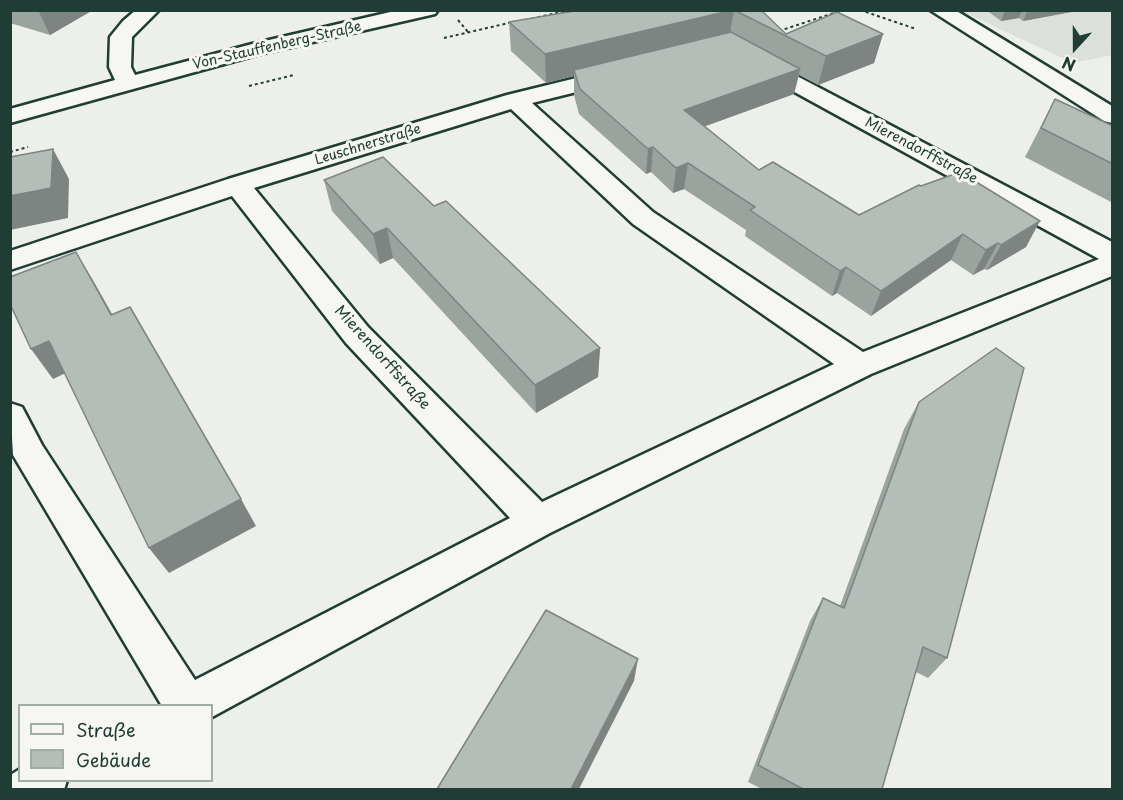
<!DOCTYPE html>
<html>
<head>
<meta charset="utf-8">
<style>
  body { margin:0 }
  #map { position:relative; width:1123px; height:800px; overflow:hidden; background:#edefea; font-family:"Playpen Sans",sans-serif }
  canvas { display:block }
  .frame { position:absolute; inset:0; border:12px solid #1f3d34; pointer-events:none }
  .legend { position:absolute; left:18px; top:704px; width:195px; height:78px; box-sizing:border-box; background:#f6f6f2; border:2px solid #a0aca6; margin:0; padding:8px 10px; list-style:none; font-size:18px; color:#1f3d34 }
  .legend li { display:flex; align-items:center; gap:12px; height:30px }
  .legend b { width:30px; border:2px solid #a0aca6 }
  .north { position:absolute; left:1045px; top:18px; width:60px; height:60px; -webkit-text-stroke:4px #f6f6f2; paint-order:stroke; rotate:201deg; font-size:16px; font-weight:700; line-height:24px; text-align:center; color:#1f3d34 }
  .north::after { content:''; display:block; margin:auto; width:21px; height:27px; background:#1f3d34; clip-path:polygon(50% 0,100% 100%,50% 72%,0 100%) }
</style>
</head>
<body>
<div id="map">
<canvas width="1123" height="800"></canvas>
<div class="frame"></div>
<ul class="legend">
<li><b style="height:8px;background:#f6f6f2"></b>Straße</li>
<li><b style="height:16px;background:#b4bdb8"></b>Gebäude</li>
</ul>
<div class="north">N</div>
</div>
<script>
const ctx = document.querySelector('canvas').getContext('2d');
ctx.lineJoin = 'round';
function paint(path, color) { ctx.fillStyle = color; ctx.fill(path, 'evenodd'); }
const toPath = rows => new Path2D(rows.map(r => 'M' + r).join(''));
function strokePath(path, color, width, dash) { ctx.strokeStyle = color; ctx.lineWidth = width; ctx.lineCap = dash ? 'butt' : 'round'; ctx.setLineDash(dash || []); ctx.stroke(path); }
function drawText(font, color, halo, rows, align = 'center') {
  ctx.font = font + ' "Playpen Sans",sans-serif'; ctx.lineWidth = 6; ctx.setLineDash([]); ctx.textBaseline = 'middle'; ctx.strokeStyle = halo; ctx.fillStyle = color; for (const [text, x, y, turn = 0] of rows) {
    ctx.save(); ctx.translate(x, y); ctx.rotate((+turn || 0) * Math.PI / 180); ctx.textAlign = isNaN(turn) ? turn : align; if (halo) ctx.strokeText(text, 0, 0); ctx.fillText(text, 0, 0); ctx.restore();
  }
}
const built = toPath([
  [961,11,1112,11,1112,55,1073,63]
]);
const path = toPath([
  [860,10,916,29],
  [458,20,468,32],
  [526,20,570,10],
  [779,31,843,10],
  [444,38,513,22],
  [249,86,294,75],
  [10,152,28,147]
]);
const minor = toPath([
  [136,10,159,10,132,37,131,67,135,75,256,43,399,10,438,10,435,14,260,54,10,123,10,109,115,80,109,67,110,37,123,21,136,10],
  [930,10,955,10,1112,106,1112,123,1104,121,930,10],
  [757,55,1112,242,1112,276,871,374,550,533,212,717,212,706,162,706,13,455,10,403,22,407,42,445,195,680,510,518,346,343,232,196,10,270,10,251,228,179,507,95,617,68,625,70,628,75,625,80,532,103,653,212,863,352,1099,259,749,67,746,62,749,57,757,55],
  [511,109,633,224,834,364,542,502,368,327,254,188,511,109],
  [20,769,20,780,67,780,64,790,10,790,12,774,20,769]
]);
const wall = toPath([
  [10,10,93,10,50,35,10,23],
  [580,10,761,10,786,34,883,34,874,63,818,85,799,75,794,94,705,126,759,170,859,215,1026,247,987,270,984,269,973,275,951,260,871,316,837,293,832,296,745,236,746,230,684,189,673,193,651,172,646,174,579,114,574,95,574,76,546,83,511,51,509,22],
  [986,10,1082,10,1023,21,1019,18,1001,21],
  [1055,99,1113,126,1113,203,1025,157],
  [324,180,434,206,600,348,598,377,536,413,393,258,380,264,332,211],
  [919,402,947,658,928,678,916,672,882,789,762,789,748,782,810,621,823,598,840,606,904,429]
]);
const shadedWall = toPath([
  [38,10,93,10,50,35],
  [734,10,729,39,574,70,574,76,546,83,545,54],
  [1005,10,1022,10,1019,18,1001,21],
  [1028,10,1082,10,1023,21],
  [883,34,874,63,818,85,826,56],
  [800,69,794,94,681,135,684,110],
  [653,147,651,172,646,174,648,149],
  [53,149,69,179,68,218,10,230,10,196],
  [688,163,684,189,673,193,676,168],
  [1040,221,1026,247,987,270,1001,245],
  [387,228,393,258,380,264,373,234],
  [963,234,951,260,871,316,881,291],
  [998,243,984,269,973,275,986,250],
  [76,252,94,282,129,344,111,315],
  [846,267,837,293,832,296,840,271],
  [49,341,70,371,53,379,31,349],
  [600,348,598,377,536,413,535,385],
  [241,499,256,526,169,573,149,548],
  [638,659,634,681,579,789,571,789]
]);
const building = toPath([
  [580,10,733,10,545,54,509,22,580,10],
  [734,10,761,10,786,34,837,12,883,34,826,56,734,10],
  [731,32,800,69,684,110,759,170,773,162,859,215,919,185,921,186,960,172,1040,221,1001,245,998,243,986,250,963,234,881,291,846,267,840,271,750,210,755,207,688,163,676,168,653,147,648,149,580,89,574,70,731,32],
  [1055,99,1113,126,1113,164,1041,128,1055,99],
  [53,149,51,188,10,196,10,157,53,149],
  [383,157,434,206,446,201,600,348,535,385,387,228,373,234,324,180,383,157],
  [76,252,111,315,130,307,241,499,149,548,49,341,31,349,10,304,10,277,76,252],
  [996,348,1024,368,947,658,923,647,882,789,803,789,758,765,823,598,844,608,919,402,996,348],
  [546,610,638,659,571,789,437,789,546,610]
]);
const farStreetnames = [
  ["Von-Stauffenberg-Straße",277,46,-13],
  ["Leuschnerstraße",368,145,-17],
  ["Mierendorffstraße",921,151,28]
];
const streetNames = [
  ["Mierendorffstraße",382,358,48]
];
paint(built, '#dce0db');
strokePath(minor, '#1f3d34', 5);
strokePath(path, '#1f3d34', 2, [3, 3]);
paint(minor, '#f6f6f2');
paint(wall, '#9ba39e');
paint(shadedWall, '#7e8481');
paint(building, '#b4bdb8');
strokePath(building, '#7e8481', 1.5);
drawText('14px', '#1f3d34', '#f6f6f2', farStreetnames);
drawText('15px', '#1f3d34', '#f6f6f2', streetNames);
</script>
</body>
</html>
